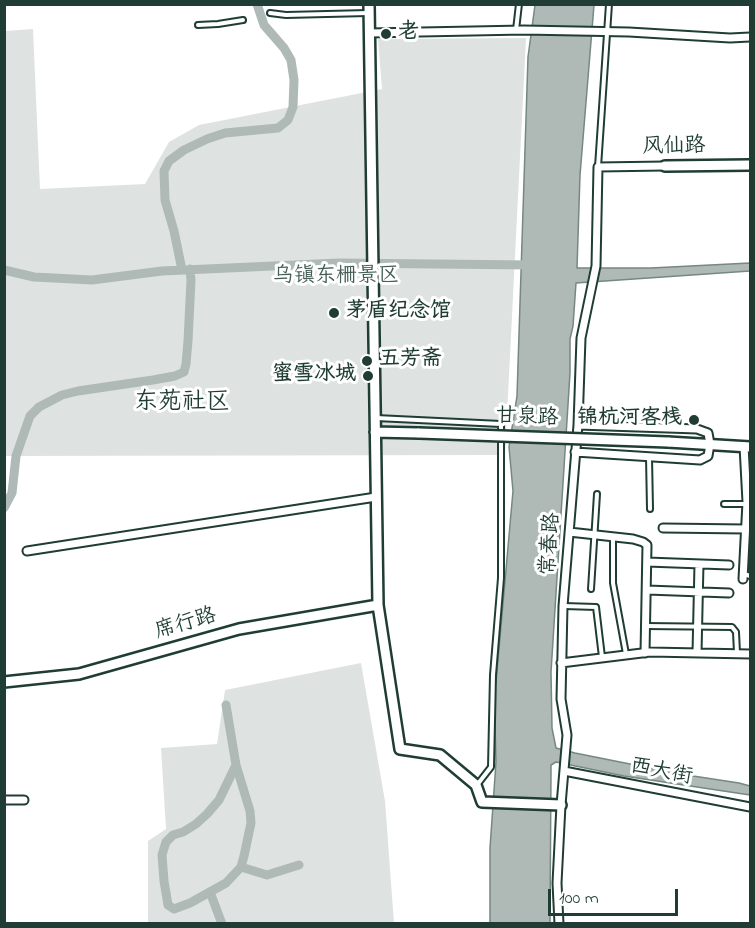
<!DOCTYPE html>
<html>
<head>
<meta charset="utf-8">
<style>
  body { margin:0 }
  #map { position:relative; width:755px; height:928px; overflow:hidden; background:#fff; font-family:"Indie Flower",sans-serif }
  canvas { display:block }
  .frame { position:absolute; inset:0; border:6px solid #1f3d34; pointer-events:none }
  .scale { position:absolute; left:548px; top:889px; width:130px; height:27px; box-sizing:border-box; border:3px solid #1f3d34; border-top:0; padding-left:8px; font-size:18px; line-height:21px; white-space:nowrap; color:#1f3d34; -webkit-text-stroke:4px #fff; paint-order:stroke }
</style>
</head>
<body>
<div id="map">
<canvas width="755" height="928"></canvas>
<div class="frame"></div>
<div class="scale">100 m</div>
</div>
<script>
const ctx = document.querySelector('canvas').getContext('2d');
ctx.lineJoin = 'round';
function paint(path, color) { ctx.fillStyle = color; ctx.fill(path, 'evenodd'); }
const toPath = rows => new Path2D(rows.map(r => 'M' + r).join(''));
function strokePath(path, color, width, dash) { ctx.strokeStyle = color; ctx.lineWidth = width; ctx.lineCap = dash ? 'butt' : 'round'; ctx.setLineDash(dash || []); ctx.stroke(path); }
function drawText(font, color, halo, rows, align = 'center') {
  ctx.font = font + ' "Indie Flower","LXGW WenKai TC",sans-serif'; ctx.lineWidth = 6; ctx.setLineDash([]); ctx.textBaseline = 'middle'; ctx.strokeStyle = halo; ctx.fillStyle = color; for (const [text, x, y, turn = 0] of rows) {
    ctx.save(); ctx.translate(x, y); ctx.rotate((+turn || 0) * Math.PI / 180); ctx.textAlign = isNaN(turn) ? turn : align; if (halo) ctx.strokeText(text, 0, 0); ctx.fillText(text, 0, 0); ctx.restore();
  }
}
const green = toPath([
  [33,29,40,189,145,184,169,142,199,125,382,89,378,39,526,38,505,455,5,456,5,31],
  [361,663,385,801,394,923,148,923,148,841,166,829,161,748,217,744,225,690]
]);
const water = toPath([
  [535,5,594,5,580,175,577,268,651,268,750,263,750,271,576,283,573,326,570,339,570,373,551,672,552,728,556,748,575,753,680,774,739,783,750,786,750,795,624,776,556,762,551,765,551,771,550,923,490,924,490,848,496,762,494,686,496,682,513,491,509,447,517,396,528,57,535,5]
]);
const canal = toPath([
  [4,270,34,277,92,280,162,271,339,263,531,265],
  [182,270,174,231,165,200,164,171,169,161,184,150,207,139,225,133,278,128,288,120,293,107,294,80,291,60,284,48,264,25,257,4],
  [4,508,12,493,16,456,30,416,39,407,62,395,78,391,153,380,175,376,184,372,186,364,188,341,191,280,190,269],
  [226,705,236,765,250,811,251,823,244,856,241,867,226,883,190,903,174,909,168,905,164,881,162,855,166,842,173,835,183,832,196,824,207,814,219,800,236,765],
  [241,867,267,875,299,865],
  [210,892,222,924]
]);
const service = toPath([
  [270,13,286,15,368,13],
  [198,25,218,24,243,20],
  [516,30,519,4],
  [598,167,609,4],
  [376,418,501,424,501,578,493,675,491,767,477,785],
  [649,457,650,509],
  [724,504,746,504],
  [613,537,613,583,626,654],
  [744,574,750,576],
  [591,589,597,494],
  [564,606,596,607,602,657],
  [646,626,732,627,736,632,737,653]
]);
const minor = toPath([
  [369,33,524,30,629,32,730,38,750,37],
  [575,452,700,460,708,456,710,444,708,433,697,429,578,425],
  [663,528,746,529],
  [569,532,633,539,643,542,647,545,645,653],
  [27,551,376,497],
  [647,562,729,565],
  [743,579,747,502,744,446],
  [647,590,729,593],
  [697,653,699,564],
  [561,663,650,652,750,654],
  [564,771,750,807],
  [4,800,24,800],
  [559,924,557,883,561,805,567,735,561,699,563,606,578,425,581,338,596,266,598,167,665,166]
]);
const tertiary = toPath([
  [369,4,378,605,400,749,440,755,476,785,482,802,561,805],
  [665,166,750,165],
  [375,432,419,433],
  [668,442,750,447],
  [4,682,79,674,239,629,378,605]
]);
const tertiaryBridge = toPath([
  [419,433,668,442]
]);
const markers = [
  [386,34,6,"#1f3d34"],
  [334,313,6,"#1f3d34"],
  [367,361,6,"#1f3d34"],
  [368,376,6,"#1f3d34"],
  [694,420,6,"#1f3d34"]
];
const poiNames = [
  ["老",398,34],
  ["茅盾纪念馆",346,313],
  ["五芳斋",379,361],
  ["蜜雪冰城",356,376,"right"],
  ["锦杭河客栈",682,420,"right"]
];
const streetNames = [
  ["风仙路",674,148,-1],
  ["甘泉路",527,419,2],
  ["常春路",552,544,-86],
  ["席行路",186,625,-16],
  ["西大街",661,773,11]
];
const parkNames = [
  ["乌镇东栅景区",336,278]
];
const quarterNames = [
  ["东苑社区",182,404]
];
paint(green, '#dee3e2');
paint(water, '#afbab7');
strokePath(water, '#758883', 1.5);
strokePath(canal, '#afbab7', 9);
strokePath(service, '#1f3d34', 8);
strokePath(minor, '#1f3d34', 11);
strokePath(tertiary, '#1f3d34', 14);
strokePath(service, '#fff', 4);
strokePath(minor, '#fff', 7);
strokePath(tertiary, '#fff', 9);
strokePath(tertiaryBridge, '#1f3d34', 14, []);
strokePath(tertiaryBridge, '#fff', 9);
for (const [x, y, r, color] of markers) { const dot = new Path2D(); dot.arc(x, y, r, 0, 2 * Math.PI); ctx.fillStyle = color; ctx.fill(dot); strokePath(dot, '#fff', 2); }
drawText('bold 21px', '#1f3d34', '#fff', poiNames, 'left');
drawText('21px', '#1f3d34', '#fff', streetNames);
drawText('21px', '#455e57', '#fff', parkNames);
drawText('24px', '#1f3d34', '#fff', quarterNames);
</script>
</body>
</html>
